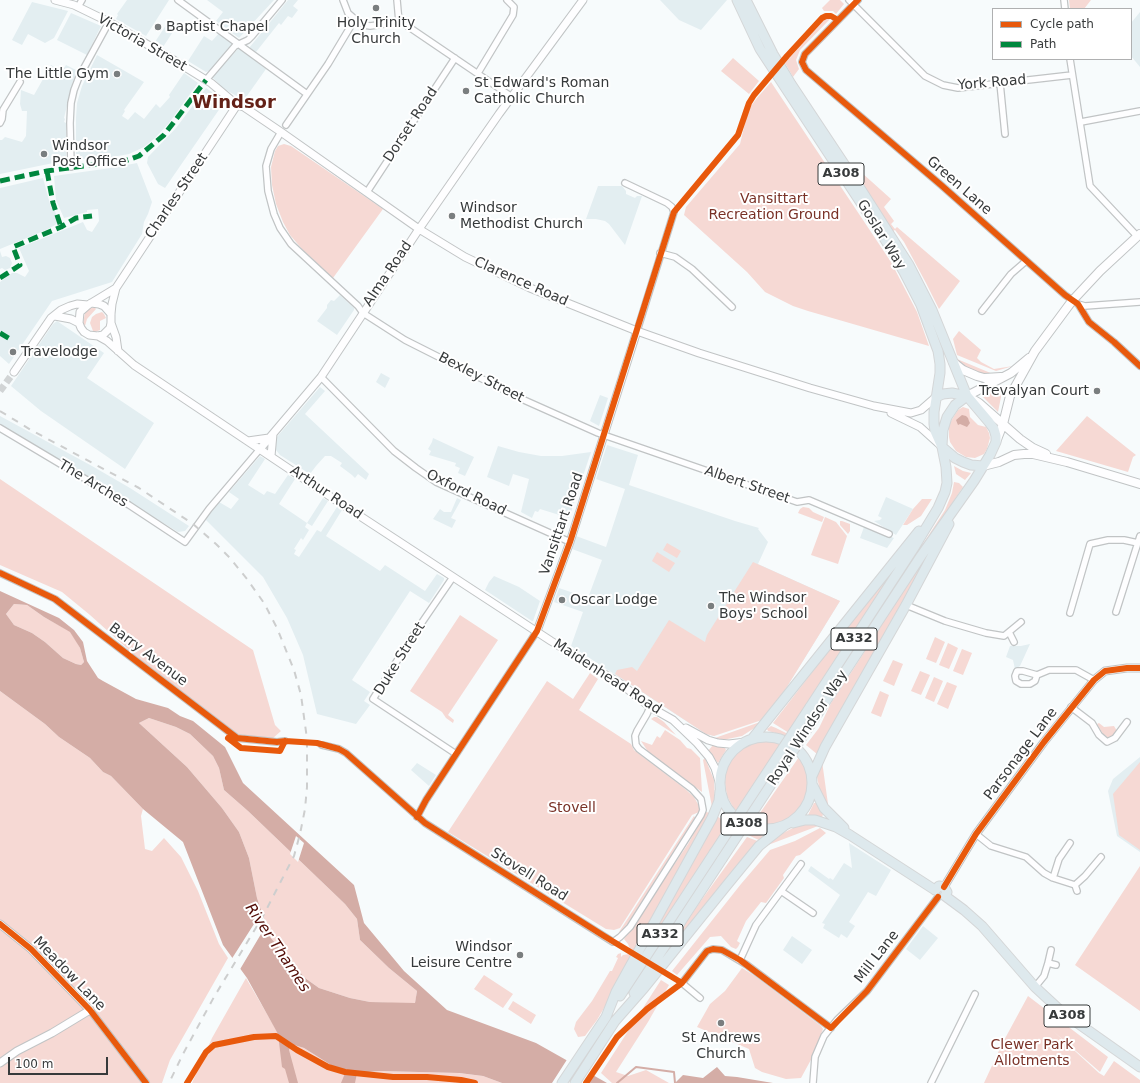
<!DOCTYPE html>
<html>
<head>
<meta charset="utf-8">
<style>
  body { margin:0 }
  #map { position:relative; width:1140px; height:1083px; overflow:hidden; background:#f7fbfc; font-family:"DejaVu Sans",sans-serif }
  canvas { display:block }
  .legend { position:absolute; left:992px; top:8px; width:140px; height:52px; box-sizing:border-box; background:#fff; border:1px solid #afb0b1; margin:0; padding:5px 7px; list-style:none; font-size:12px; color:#373a3b }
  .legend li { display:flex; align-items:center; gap:8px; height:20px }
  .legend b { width:20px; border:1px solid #afb0b1 }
  .scale { position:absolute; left:8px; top:1057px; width:100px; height:18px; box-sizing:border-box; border:2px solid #373a3b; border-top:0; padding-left:5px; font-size:12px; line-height:14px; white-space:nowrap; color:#373a3b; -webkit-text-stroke:3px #fff; paint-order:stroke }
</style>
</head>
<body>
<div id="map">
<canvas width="1140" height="1083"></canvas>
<ul class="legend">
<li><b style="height:5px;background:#e8590c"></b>Cycle path</li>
<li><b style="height:5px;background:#00873e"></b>Path</li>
</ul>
<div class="scale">100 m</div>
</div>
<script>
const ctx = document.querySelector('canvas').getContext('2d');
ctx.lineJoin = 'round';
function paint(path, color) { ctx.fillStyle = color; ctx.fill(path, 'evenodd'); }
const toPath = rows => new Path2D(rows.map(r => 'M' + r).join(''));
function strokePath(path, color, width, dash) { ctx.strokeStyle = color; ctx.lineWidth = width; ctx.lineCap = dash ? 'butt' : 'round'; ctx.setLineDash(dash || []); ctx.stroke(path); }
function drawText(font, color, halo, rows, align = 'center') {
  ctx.font = font + ' "DejaVu Sans",sans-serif'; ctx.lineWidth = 4; ctx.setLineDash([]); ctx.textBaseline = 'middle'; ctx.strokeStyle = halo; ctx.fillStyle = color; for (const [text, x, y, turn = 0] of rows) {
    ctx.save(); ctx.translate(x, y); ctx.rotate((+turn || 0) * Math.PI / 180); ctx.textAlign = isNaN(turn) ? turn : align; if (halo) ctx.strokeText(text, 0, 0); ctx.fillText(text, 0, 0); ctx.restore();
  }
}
const built = toPath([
  [127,0,169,0,146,36,116,19,118,15,117,14],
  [207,0,274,0,239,38,216,21,223,12],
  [288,0,298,0,293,6,298,10,292,18,288,16,281,25,279,23,256,52,249,48],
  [660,0,727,0,701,30,679,20],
  [32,2,68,11,54,38,45,43,28,34,22,45,12,40],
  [1140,12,1140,67,1131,56,1131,23],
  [71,13,101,26,87,55,57,40],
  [170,19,178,24,163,47,155,42],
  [220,32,233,43,209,71,206,72,188,61,204,36,212,41],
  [239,48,266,69,244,100,224,89,212,77],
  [97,55,144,82,124,110,125,111,122,116,128,120,135,112,144,119,156,104,160,108,170,97,169,95,184,73,198,83,169,123,155,138,144,147,129,154,107,158,76,159,76,118,77,103,82,86],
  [51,65,62,71,66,65,78,71,73,81,64,118,65,119,64,122,66,123,66,157,63,161,0,174,0,140,2,140,5,137,22,142,26,136,27,111,22,111,20,104,21,90,34,95],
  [206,88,225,101,165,188,158,184,147,163,148,157,176,128],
  [137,163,152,202,148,214,144,222,142,234,112,282,52,301,9,364,0,356,0,282,12,273,17,273,25,277,29,271,19,248,83,222,87,230,92,232,99,221,98,209,87,210,87,212,64,218,56,200,54,176,111,168],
  [43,178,51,208,54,208,58,220,58,222,55,225,46,230,0,249,0,188],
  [598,186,622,186,626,191,626,194,635,198,637,196,642,196,625,245,609,224,605,221,596,219,586,219],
  [0,251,2,257,6,256,10,258,12,263,10,268,5,270,2,268,0,269],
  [340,295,354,308,354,310,337,335,317,321,327,308,327,305,331,300,334,301],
  [57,321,104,353,87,378,154,423,125,469,41,411,11,386,53,324],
  [381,373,390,378,385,388,376,382],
  [320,387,325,391,305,414,369,474,366,480,358,474,355,478,352,475,340,466,342,463,331,456,325,456,316,466,310,474,280,455,276,450,274,443,276,438],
  [600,395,608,398,599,426,590,421],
  [0,416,92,466,130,488,189,526,185,531,178,532,83,474,61,463,0,427],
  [433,438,474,457,465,476,458,473,460,468,455,466,456,463,429,455,431,451,428,449,432,442],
  [607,445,638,455,629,485,735,521,759,528,758,529,768,542,758,564,840,601,785,690,714,736,706,734,571,646,583,612,554,602,559,588,588,598,602,560,572,549,576,536,606,547,625,489,596,479],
  [498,446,519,452,541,456,562,456,591,452,569,518,540,509,538,512,535,511,532,518,521,512,529,479,513,474,509,486,487,477],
  [260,456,265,459,248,485,264,495,267,491,275,494,288,475,295,479,279,504,307,523,323,498,328,501,312,526,307,523,305,527,309,530,303,540,301,538,294,549,296,550,294,554,299,557,317,530,321,532,337,507,342,510,326,536,380,571,385,565,425,591,437,574,444,578,444,580,429,603,410,591,352,680,370,692,364,701,370,705,356,724,317,714,303,655,287,618,263,577,205,519,219,502,231,509,239,499,229,492],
  [886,497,913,509,896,535,874,521,880,520,882,518,878,516],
  [457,498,461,500,451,518,456,520,452,528,433,519,440,509,444,512,451,512],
  [864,527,894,538,887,548,860,538],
  [494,576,519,587,540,601,533,621,532,621,485,590,489,582],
  [1030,644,1020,666,1015,669,1013,660,1006,657,1010,646,1021,646],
  [1140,757,1140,852,1117,836,1108,791,1113,779],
  [417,763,436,775,429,786,411,770],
  [849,843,891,870,876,896,868,892,849,922,855,926,847,938,841,934,839,938,823,928,825,924,822,923,840,895,808,871,811,866,829,879,830,878,833,880,844,863,852,868],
  [923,926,938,938,920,960,906,949],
  [792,936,812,950,802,964,783,950]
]);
const green = toPath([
  [830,0,840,0,844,4,836,14,833,11,824,11,822,8],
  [1069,0,1091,0,1084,9,1070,9],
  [827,18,830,19,800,50,796,60,799,69,793,77,785,63,824,20],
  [733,58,759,81,749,94,721,71],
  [771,82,891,262,917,312,929,346,808,311,793,306,765,292,747,272,684,215,686,207,740,144,747,115,751,106,757,98],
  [284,144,291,146,383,209,333,278,302,249,290,235,283,222,276,204,272,185,271,167,275,151,278,146],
  [852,164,891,199,884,207,894,221,891,224,895,229,897,227,960,281,939,309,926,283,904,242,895,230,893,231,850,166],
  [94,307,96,309,87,319,85,326,83,323,85,313,89,309],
  [102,312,104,314,106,318,100,321,100,330,95,332,93,331,90,323,92,317,96,314],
  [959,331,981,350,977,358,981,362,994,369,1013,366,996,371,957,355,953,339],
  [957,359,993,374,982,376,960,365],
  [998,387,1002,392,998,412,981,395],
  [963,407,969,409,970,417,978,425,986,427,989,433,990,438,987,449,984,454,975,458,966,457,956,451,950,442,949,437,949,426,951,421,958,410],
  [1087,416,1136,455,1133,457,1128,472,1056,451],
  [954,466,963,471,971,473,965,480,956,474],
  [0,479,253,650,275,725,281,731,272,739,238,734,149,668,90,615,62,592,0,565],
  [954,482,959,483,963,487,892,593,891,593,945,510,952,493],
  [922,499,932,499,921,516,907,525,903,525,913,509],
  [803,507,809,508,813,512,824,517,822,522,798,513,800,509],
  [825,517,836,522,847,536,838,564,811,555],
  [840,521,842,521,850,524,850,531,848,534,840,525],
  [667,543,681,551,677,558,663,550],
  [908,548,909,549,789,733,773,723],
  [657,552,675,563,669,572,652,561],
  [924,559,926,559,817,754,806,745,819,728,831,703,847,679],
  [753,562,840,601,785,690,762,720,714,736,706,734,615,674,617,670,632,667,637,671,669,620,705,642,707,635],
  [14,604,27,605,44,617,71,632,80,648,84,662,81,665,76,664,63,658,45,642,32,633,14,625,6,614],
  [460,615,498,640,448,715,454,720,453,723,446,718,442,712,410,691],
  [935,637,945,642,936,663,926,659],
  [948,643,958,648,949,669,939,665],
  [962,649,972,653,963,675,953,671],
  [893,660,903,664,894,686,883,681],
  [920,671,930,675,921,695,911,691],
  [590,673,598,679,579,710,631,744,634,750,684,788,694,797,699,806,699,812,692,815,620,928,614,930,606,929,448,832,547,681,573,699],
  [934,677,943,681,934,702,925,698],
  [947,682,957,686,948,709,937,704],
  [0,691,45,724,59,737,90,758,103,772,111,776,143,809,141,816,145,849,152,851,164,838,181,857,198,891,219,944,228,958,170,1060,162,1083,0,1083],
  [880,691,889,695,881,717,871,713],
  [654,717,657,717,664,722,676,735,651,719],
  [149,718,176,727,190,734,213,756,219,768,224,790,248,811,345,904,357,919,360,940,389,968,417,991,415,1004,370,1002,350,998,319,988,305,978,270,937,257,898,249,858,239,832,222,808,187,767,139,723],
  [760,722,762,723,742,736,723,740,715,740,715,738],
  [1099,723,1104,727,1114,726,1117,731,1114,736,1109,738,1103,734,1097,724],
  [771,726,776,728,788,734,787,736,768,731,767,729],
  [665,730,680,740,687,748,691,749,700,758,702,792,646,752,647,750,641,741,652,745,657,736,660,738],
  [766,741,782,744,737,812,733,807,727,796,725,783,726,770,732,759,741,749,753,743],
  [713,745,725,748,726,750,718,763,708,751],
  [799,757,806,770,808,783,806,796,800,808,791,817,779,823,766,825,753,823],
  [705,758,714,780,715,800,712,807,703,760],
  [822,761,828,804,826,805,820,791,817,777,819,766],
  [1140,762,1140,850,1119,835,1113,794],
  [814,803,816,803,823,814,822,818,809,816,808,815],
  [706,812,710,813,611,996,597,1020,585,1036,578,1037,574,1029,576,1022,592,1001,610,971,612,971,618,958,616,957,618,954,621,953,621,957,623,955,629,954,630,949,628,944,624,939,688,844],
  [694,816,696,819,671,860,625,929,619,932],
  [717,816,729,825,641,957,640,957],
  [808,824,818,824,818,826,768,845,775,837,799,825],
  [820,828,826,833,800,855,796,856,783,875,784,878,766,903,761,902,746,921,737,941,740,943,738,947,736,949,731,947,721,936,710,937,677,975,672,971,741,884,770,850,795,841],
  [750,832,755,834,765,836,761,841,748,835],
  [747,837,760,842,656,968,700,902],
  [1140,866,1140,1011,1075,965],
  [742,968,755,976,821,1026,823,1029,813,1056,801,1078,786,1079,762,1072,755,1068,749,1049,697,1027,710,1004,725,991],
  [484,975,513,994,503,1008,474,989],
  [246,978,281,1038,287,1042,304,1048,334,1067,366,1072,379,1071,458,1073,483,1076,502,1083,192,1083,212,1038],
  [661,980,669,985,648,1022,616,1072,628,1076,646,1070,669,1083,612,1083,601,1073],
  [1028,996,1108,1057,1100,1072,1053,1031,1099,1073,1104,1076,1114,1061,1140,1080,1140,1083,984,1083,1002,1044],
  [513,1001,536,1015,531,1024,508,1009]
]);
const water = toPath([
  [962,415,966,416,968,418,969,421,970,423,967,427,960,424,958,425,956,420],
  [0,591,59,618,74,630,83,642,87,661,98,678,103,681,136,699,168,708,180,716,193,721,225,747,243,783,354,885,364,923,404,971,447,1010,536,1043,607,1083,502,1083,483,1076,459,1073,379,1071,357,1073,355,1083,341,1083,346,1071,334,1067,304,1048,291,1044,289,1050,298,1083,289,1083,285,1069,282,1067,278,1034,247,978,223,945,183,842,143,809,111,776,103,772,90,758,59,737,45,724,0,691],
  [14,604,27,605,44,617,70,632,80,648,84,662,81,665,76,664,63,658,45,642,32,633,14,625,6,614],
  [149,718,176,727,190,734,213,756,219,768,224,790,248,811,345,904,357,919,360,940,389,968,417,991,415,1003,370,1002,350,998,319,988,305,978,270,937,257,898,249,858,239,832,222,808,187,767,139,723],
  [717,1067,725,1076,737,1077,773,1083,675,1083,683,1075,703,1078]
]);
const pier = toPath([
  [296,836,304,843,298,862,290,854],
  [261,913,267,924,239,971,231,960],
  [568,1058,591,1071,583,1083,552,1083]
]);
const stream = toPath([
  [617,1083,636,1067,674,1072,675,1083]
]);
const tertiaryTunnel = toPath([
  [0,391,14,372]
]);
const minor = toPath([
  [178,0,307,94],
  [397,0,399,22],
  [849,0,925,76,943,85,958,88,1072,75],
  [858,0,805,54,802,62,806,70,941,185,1065,295,1078,304,1089,322,1114,342,1140,366],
  [1064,0,1065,9],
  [78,7,82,0],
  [355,19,364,25,370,26,399,22,403,23,512,97],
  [1070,59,1090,186,1137,236],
  [478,73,513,15,514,7,507,0],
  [206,80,235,46,248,40,252,36,282,0],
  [1000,83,1005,134],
  [1081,122,1140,111],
  [0,123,2,119,3,110,20,82],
  [286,125,328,64,355,19,348,13,343,0],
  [281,132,271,149,266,166,268,191,274,214,280,228,291,244,358,306,363,313,405,340,524,400,598,433,797,502,809,500,889,534],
  [71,167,70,123,71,103,74,90,79,77,109,22],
  [625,183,667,203,672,207,674,212,637,331],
  [367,192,455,58],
  [660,253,675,257,692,269,732,307],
  [1078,304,1085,306,1140,302],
  [982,311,1011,274,1026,261],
  [321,377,394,451,416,468,436,482,570,542],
  [0,428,129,505,185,542,209,509,260,449],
  [0,573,55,599,237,738,277,742,285,741],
  [453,577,412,637,373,699,456,754],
  [906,605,945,621,986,633,1004,636,1021,622],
  [1116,612,1140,536],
  [1070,613,1090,544,1108,540,1124,540,1138,543],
  [1009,632,1014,642],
  [1037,675,1035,681,1030,684,1021,684,1016,681,1015,676,1017,671,1023,671,1037,675,1049,670,1076,670,1094,680],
  [1071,707,1092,723,1099,735,1107,742,1115,738,1127,722],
  [322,745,339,749,346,753,425,823,613,942,620,937,630,927,701,815,703,810,701,799,692,789,639,749,636,745,635,736,637,731,647,714,650,707],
  [417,817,426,800,537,631],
  [976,834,991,846,1026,857,1044,873,1053,878,1075,885],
  [1053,878,1059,859,1070,843],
  [781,891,813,913],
  [1077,891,1075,885,1085,876,1101,857],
  [1051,950,1048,963,1056,965],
  [740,960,756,925,801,864],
  [1035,987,1044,976,1048,963],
  [700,998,682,983,707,951,713,949,722,950,747,965,831,1028],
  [90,1010,146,1083],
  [813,1083,815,1057,824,1036,837,1020,867,991,938,897],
  [931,1083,975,994]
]);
const tertiary = toPath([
  [55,0,74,5,109,22,167,56,211,83,237,105,244,107,281,132,419,229,465,257,530,288,637,331,699,353,810,388,874,406,911,413,921,410,936,397],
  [116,288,88,305,80,312,79,323,81,328,84,332,89,335,98,336,103,335,110,328,111,323,111,314,112,304,116,288,237,105],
  [91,303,99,304,104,306,111,314],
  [55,316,71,319,79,323],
  [111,323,116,337,118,351],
  [98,336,107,341,134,365,337,501,551,641,621,684,650,707,673,720,697,743,709,757,715,768,720,785],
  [14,372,51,318,61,310,70,306,77,304,88,305],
  [891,413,920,427,940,445],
  [248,441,269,438],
  [260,449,321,377,419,229,499,114,583,0],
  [271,456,273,434],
  [537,631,570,542,637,331],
  [686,728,708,740,718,743,729,744,746,742],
  [944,887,976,834,1044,742,1094,680,1105,671,1127,668,1140,668],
  [0,924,31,949,90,1010,52,1033,17,1051,0,1063]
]);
const secondary = toPath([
  [953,362,963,370,977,376,984,378,1001,377],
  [967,396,1011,373,1029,358],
  [969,397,979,403,1020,439,1033,448,1046,454],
  [996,442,1003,424,1010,396,1035,351,1072,301,1100,271,1140,234],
  [983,466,999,462,1014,455,1024,454,1033,454,1067,462,1140,484]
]);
const primary = toPath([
  [737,0,760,49,886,241,904,272,921,305,938,351,940,364,940,373,934,412,934,424,935,431,942,447,946,467,947,483,945,492,938,508,915,546,810,707],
  [746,0,773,54,791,84,858,185,909,265,932,310,967,396,989,422,994,429,996,436,996,442,990,455,974,481,921,556,818,713],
  [936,397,943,394,952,393,967,396],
  [942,445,943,430,947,417,955,405,967,396],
  [942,447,955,458,963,462,971,465,983,466],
  '720 783a46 46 0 1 1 92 0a46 46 0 1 1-92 0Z',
  [752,739,919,531],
  [812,776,825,747,906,605,949,524],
  [813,786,824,808,844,828],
  [793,823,805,820,815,820,836,827,850,835,935,890],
  [935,890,939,886,944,887,947,892,945,896],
  [945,896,964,910,982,926,1035,987,1062,1012,1140,1067],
  [634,993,722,859],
  [620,996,714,853],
  [562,1083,606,1017,616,992,712,818,719,801,720,791],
  [575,1083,615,1021,644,988,727,885,759,846,784,826]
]);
const rail = toPath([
  [0,411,31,430,139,488,193,524,216,544,230,558,247,579,264,603,277,628,294,670,301,695,307,739,307,787,305,809,300,834,294,856,263,916,214,997,183,1054,169,1083]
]);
const primaryBridge = toPath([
  [714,853,810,707],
  [722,859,818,713]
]);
const quiet = toPath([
  [47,171,53,203,61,227],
  [0,181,47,171,128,160,139,156,164,135,206,80],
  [0,278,20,265,13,247,61,227,76,218,92,216],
  [0,333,10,339]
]);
const cycleway = toPath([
  [858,0,805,54,802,62,806,70,941,185,1065,295,1078,304,1089,322,1114,342,1140,366],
  [0,573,55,599,237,738,277,742,285,741,317,743,339,749,346,753,425,823,604,936,682,983],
  [228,738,241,748,280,751,285,741],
  [417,817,426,800,537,631,570,542,674,212,738,135,749,103,754,95,787,56,822,18,826,16,831,16,838,20],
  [944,887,976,834,1044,742,1094,680,1105,671,1127,668,1140,668],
  [0,924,31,949,90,1010,146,1083],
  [187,1083,206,1052,214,1045,254,1037,276,1036,297,1050,328,1067,345,1072,393,1077,427,1077,461,1080,475,1083],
  [586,1083,617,1037,647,1009,682,983,707,951,713,949,722,950,740,960,831,1028,867,991,938,897]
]);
const markers = [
  [376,8,4,"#7a7e7f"],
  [158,27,4,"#7a7e7f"],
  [117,74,4,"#7a7e7f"],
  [466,91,4,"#7a7e7f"],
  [44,154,4,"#7a7e7f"],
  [452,216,4,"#7a7e7f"],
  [13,352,4,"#7a7e7f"],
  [1097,391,4,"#7a7e7f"],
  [562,600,4,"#7a7e7f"],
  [711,606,4,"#7a7e7f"],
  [520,955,4,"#7a7e7f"],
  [721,1023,4,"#7a7e7f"]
];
const shields = [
  [841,174,46],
  [854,639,46],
  [744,824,46],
  [660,935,46],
  [1067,1016,46]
];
const shieldNames = [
  ["A308",841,174],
  ["A332",854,639],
  ["A308",744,824],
  ["A332",660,935],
  ["A308",1067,1016]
];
const poiNames = [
  ["Holy Trinity",376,23,"center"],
  ["Church",376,39,"center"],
  ["Baptist Chapel",166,27],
  ["The Little Gym",109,74,"right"],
  ["St Edward's Roman",474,83],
  ["Catholic Church",474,99],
  ["Windsor",52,146],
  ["Post Office",52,162],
  ["Windsor",460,208],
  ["Methodist Church",460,224],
  ["Travelodge",21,352],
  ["Trevalyan Court",1089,391,"right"],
  ["The Windsor",719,598],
  ["Boys' School",719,614],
  ["Oscar Lodge",570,600],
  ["Windsor",512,947,"right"],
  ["Leisure Centre",512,963,"right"],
  ["St Andrews",721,1038,"center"],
  ["Church",721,1054,"center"]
];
const streetNames = [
  ["Victoria Street",142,43,30],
  ["York Road",992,83,-5],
  ["Dorset Road",411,125,-57],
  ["Green Lane",959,186,41],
  ["Charles Street",177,196,-56],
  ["Goslar Way",881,235,58],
  ["Alma Road",388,274,-56],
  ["Clarence Road",521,282,24],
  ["Bexley Street",481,378,27],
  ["The Arches",93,484,31],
  ["Albert Street",747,485,19],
  ["Arthur Road",326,493,34],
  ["Oxford Road",466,493,26],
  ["Vansittart Road",562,524,-71],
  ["Barry Avenue",148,655,37],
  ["Duke Street",400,659,-58],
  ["Maidenhead Road",607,677,33],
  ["Royal Windsor Way",808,728,-57],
  ["Parsonage Lane",1021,754,-53],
  ["Stovell Road",529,875,32],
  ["Mill Lane",877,957,-52],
  ["Meadow Lane",69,974,46]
];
const parkNames = [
  ["Vansittart",774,199],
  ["Recreation Ground",774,215],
  ["Stovell",572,808],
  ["Clewer Park",1032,1045],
  ["Allotments",1032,1061]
];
const waterNames = [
  ["River Thames",277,948,56]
];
const districtNames = [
  ["Windsor",234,103]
];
paint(built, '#e3eef1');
paint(green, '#f6d9d4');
paint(water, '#d4ada6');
paint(pier, '#f7fbfc');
strokePath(stream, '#d4ada6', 2);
strokePath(tertiaryTunnel, '#d1d4d5', 7, [7, 3.5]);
strokePath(minor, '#c1c4c5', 8);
strokePath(tertiary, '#c1c4c5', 9);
strokePath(secondary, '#c1c4c5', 10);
strokePath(primary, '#d4d6d7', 11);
strokePath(minor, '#fefeff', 5.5);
strokePath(tertiary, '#fefeff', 7);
strokePath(secondary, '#fefeff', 8);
strokePath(primary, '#dee9ed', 9);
strokePath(rail, '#cdcece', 2, [7, 7]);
strokePath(primaryBridge, '#d4d6d7', 11, []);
strokePath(primaryBridge, '#dee9ed', 9);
strokePath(quiet, '#00873e', 5, [10, 5]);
strokePath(cycleway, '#e8590c', 6);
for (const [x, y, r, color] of markers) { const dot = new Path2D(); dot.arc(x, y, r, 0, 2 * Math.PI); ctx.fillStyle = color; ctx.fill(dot); strokePath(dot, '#fff', 1.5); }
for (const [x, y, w] of shields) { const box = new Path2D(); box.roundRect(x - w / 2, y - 11, w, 22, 3); ctx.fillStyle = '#fff'; ctx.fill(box); strokePath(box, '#373a3b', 1); }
drawText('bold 13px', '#373a3b', null, shieldNames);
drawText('14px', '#373a3b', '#fff', poiNames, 'left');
drawText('14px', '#373a3b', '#fff', streetNames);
drawText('14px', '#793126', '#fff', parkNames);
drawText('italic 15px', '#500903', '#fff', waterNames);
drawText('bold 18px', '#642117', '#fff', districtNames);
</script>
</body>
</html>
